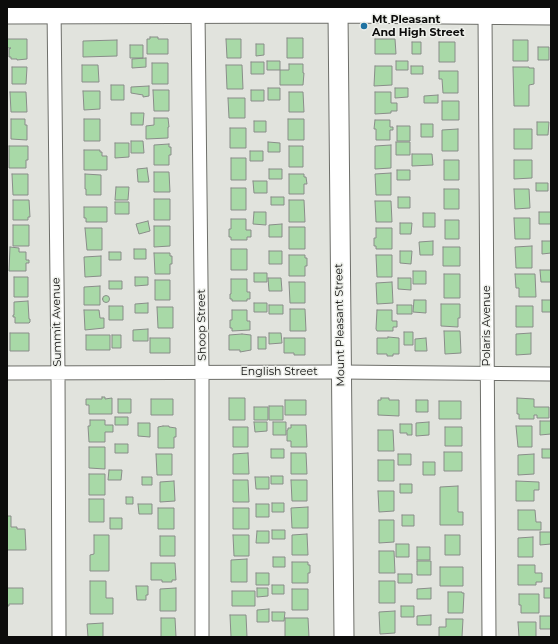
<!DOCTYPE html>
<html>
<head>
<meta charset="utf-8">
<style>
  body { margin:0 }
  #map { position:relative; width:558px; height:644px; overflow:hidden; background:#e1e3dd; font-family:Montserrat,sans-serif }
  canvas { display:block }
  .frame { position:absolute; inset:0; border:8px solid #0c0c0b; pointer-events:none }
</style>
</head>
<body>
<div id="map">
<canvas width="558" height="644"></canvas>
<div class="frame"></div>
</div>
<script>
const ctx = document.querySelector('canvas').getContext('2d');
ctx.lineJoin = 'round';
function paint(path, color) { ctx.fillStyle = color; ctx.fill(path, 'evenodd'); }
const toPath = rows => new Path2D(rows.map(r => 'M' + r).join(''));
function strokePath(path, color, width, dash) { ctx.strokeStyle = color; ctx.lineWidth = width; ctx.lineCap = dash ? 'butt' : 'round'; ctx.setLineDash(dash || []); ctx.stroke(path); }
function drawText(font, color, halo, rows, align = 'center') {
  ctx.font = font + ' Montserrat,sans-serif'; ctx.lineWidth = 3; ctx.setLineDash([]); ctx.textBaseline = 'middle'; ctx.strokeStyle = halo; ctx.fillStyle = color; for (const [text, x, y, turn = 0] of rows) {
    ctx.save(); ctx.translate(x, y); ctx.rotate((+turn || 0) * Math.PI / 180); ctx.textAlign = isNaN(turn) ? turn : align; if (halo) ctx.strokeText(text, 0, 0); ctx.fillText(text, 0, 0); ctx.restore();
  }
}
const building = toPath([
  [150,37,158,37,158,39,168,39,168,54,147,54,147,39,150,39,150,37],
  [287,38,303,38,303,58,287,58,287,38],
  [7,39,27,39,27,59,17,60,17,59,11,59,11,57,9,57,9,49,11,48,7,48,7,39],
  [226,39,241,39,241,58,227,58,226,39],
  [375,39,395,39,396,54,375,54,375,39],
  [117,40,117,56,83,57,83,41,117,40],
  [513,40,528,40,528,61,513,61,513,40],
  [412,42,421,42,421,54,412,54,412,42],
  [439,42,455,42,455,62,439,62,439,42],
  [256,44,264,44,264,55,256,56,256,44],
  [130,45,143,45,143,58,130,58,130,45],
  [538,47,549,47,549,60,538,60,538,47],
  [146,58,146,67,132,68,132,59,146,58],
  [267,61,280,61,280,70,267,70,267,61],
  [396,61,408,61,408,70,396,70,396,61],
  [251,62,264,62,264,74,251,74,251,62],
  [152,63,168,63,168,84,152,84,152,63],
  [289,64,303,64,303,73,304,73,303,85,280,85,280,70,289,70,289,64],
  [82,65,98,65,99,82,82,82,82,65],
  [226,65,242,65,243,89,227,89,226,65],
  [375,66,392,66,392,85,374,86,375,66],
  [411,66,423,66,423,74,411,74,411,66],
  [12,67,27,67,26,84,12,84,12,67],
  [513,67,529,67,529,68,534,68,534,84,529,85,529,106,514,106,513,67],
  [439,71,458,71,458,93,443,93,442,79,439,79,439,71],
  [111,85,124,85,124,100,111,100,111,85],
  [149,86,149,96,143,97,143,95,131,93,131,87,149,86],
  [268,88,280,88,280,100,268,100,268,88],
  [395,88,408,88,408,97,395,98,395,88],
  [153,90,169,90,169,111,154,111,153,90],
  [251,90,264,90,264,101,251,101,251,90],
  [83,91,100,91,100,109,84,110,83,91],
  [10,92,26,92,27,112,11,112,10,92],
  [289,92,303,92,304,112,289,112,289,92],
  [375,92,391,92,391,103,397,103,397,111,391,111,391,113,375,114,375,92],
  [438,95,438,103,424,103,424,96,438,95],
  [228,98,245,98,245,118,229,118,228,98],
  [442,101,459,101,459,120,442,120,442,101],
  [131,113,144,113,143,125,131,125,131,113],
  [154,118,168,118,169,127,168,127,168,138,146,139,146,126,154,125,154,118],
  [11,119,25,119,25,125,27,125,27,140,11,139,11,119],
  [84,119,100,119,100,141,84,141,84,119],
  [288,119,304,119,304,140,288,140,288,119],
  [375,120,390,120,390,127,393,127,393,130,390,130,390,140,376,140,376,129,374,129,375,120],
  [254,121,266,121,266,132,254,132,254,121],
  [537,122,549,122,548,135,537,135,537,122],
  [421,124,433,124,433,137,421,137,421,124],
  [397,126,410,126,410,141,397,141,397,126],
  [230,128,246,128,246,148,230,148,230,128],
  [458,129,458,151,442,151,442,130,458,129],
  [514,129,532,129,532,149,514,149,514,129],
  [131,141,143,141,144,153,131,153,131,141],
  [268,142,280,143,280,152,268,152,268,142],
  [396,142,410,142,410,155,396,155,396,142],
  [115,143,129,143,129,157,115,158,115,143],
  [169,144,169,147,171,147,171,155,169,155,169,165,154,165,154,145,169,144],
  [391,145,391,168,375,169,375,146,391,145],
  [9,146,28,146,28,160,26,160,26,168,9,168,9,146],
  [289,146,303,146,303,167,289,167,289,146],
  [84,150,100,150,100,152,102,152,102,156,107,156,107,170,84,170,84,150],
  [250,151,263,151,263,161,250,161,250,151],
  [412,154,432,154,433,165,412,166,412,154],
  [231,158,246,158,246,180,231,180,231,158],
  [444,160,459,160,459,180,444,180,444,160],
  [514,160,532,160,532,178,514,179,514,160],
  [147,168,149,182,138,182,137,169,147,168],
  [269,169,282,169,282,179,269,179,269,169],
  [397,170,410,170,410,180,397,180,397,170],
  [154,172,169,172,170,192,154,192,154,172],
  [391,173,391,195,376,195,375,174,391,173],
  [12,174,28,174,28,195,13,195,12,174],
  [85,174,101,175,101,195,86,195,86,189,85,189,85,174],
  [289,174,304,174,304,177,306,177,307,184,304,184,304,194,289,194,289,174],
  [253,181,267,181,267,193,254,193,253,181],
  [536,183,548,183,548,191,536,191,536,183],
  [116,187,129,187,128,200,115,200,116,187],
  [231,188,246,188,246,210,231,210,231,188],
  [444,189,459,189,459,209,444,209,444,189],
  [514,189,529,189,530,208,515,209,514,189],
  [271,197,284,197,284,205,271,205,271,197],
  [398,197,410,197,410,208,398,208,398,197],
  [154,199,170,199,170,220,154,220,154,199],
  [13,200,29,200,30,217,28,217,28,220,13,220,13,200],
  [289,200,304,200,305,222,289,222,289,200],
  [375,201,391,201,392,222,376,222,375,201],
  [115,202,129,202,129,214,115,214,115,202],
  [84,207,107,207,107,222,86,222,86,218,84,218,84,207],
  [254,212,266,212,266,225,253,224,254,212],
  [539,212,551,212,551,224,539,224,539,212],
  [423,213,435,213,435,227,423,227,423,213],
  [514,218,530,218,530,239,515,239,514,218],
  [231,219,246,219,246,230,251,230,251,237,247,237,247,240,231,240,231,237,229,237,229,229,231,229,231,219],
  [445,220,459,220,459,239,445,239,445,220],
  [148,221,150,231,139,234,136,224,148,221],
  [400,223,412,223,411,234,400,234,400,223],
  [282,224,282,237,269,237,269,225,282,224],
  [13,225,29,225,29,246,13,246,13,225],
  [154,226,170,226,170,246,154,247,154,226],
  [289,227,305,227,305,249,289,249,289,227],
  [85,228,102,228,102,250,87,250,85,228],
  [376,228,392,228,392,249,376,249,376,246,374,246,374,238,376,238,376,228],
  [433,241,433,255,420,255,419,242,433,241],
  [542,241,551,241,551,253,542,254,542,241],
  [532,246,532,268,516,268,515,247,532,246],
  [10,247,19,248,19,252,26,252,26,260,29,260,29,263,26,263,26,271,9,271,10,247],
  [443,247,460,247,460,266,443,266,443,247],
  [134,249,146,249,146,259,134,259,134,249],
  [231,249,247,249,247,270,231,270,231,249],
  [269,251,282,251,282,264,269,264,269,251],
  [400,251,412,251,411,264,400,263,400,251],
  [109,252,121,252,121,260,109,260,109,252],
  [154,253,170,253,170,256,172,256,172,264,170,264,170,274,155,274,154,253],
  [289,255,305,255,305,258,307,258,307,266,305,266,305,276,289,276,289,255],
  [376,255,392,255,392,277,377,277,376,255],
  [101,256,101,276,85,277,84,257,101,256],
  [540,270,551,270,551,282,541,282,540,270],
  [413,271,426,271,426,284,413,284,413,271],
  [254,273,267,273,267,282,254,282,254,273],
  [444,274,460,274,460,298,444,298,444,274],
  [515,274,535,274,536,297,519,297,519,288,516,288,515,274],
  [14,277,28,277,28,297,14,297,14,277],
  [135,277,148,277,148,285,135,286,135,277],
  [268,278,281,278,282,291,269,291,268,278],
  [398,278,411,278,411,290,398,289,398,278],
  [231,279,247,279,247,292,250,292,250,299,247,299,247,301,232,301,232,299,230,299,230,294,231,294,231,279],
  [155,280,170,280,170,300,155,300,155,280],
  [109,281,122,281,122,289,109,289,109,281],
  [289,282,305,282,305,303,290,303,289,282],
  [392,282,393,303,377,304,376,283,392,282],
  [100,286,100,305,84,305,84,287,100,286],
  '102.5 299a3.5 3.5 0 1 1 7 0a3.5 3.5 0 1 1-7 0Z',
  [414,300,426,300,426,313,413,312,414,300],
  [542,300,551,300,551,312,542,312,542,300],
  [28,301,29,319,30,319,30,322,29,323,15,323,15,317,13,317,13,315,14,315,14,302,28,301],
  [148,303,148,313,135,313,135,304,148,303],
  [254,303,267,303,267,312,254,312,254,303],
  [441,304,460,304,460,318,458,318,458,327,441,326,441,304],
  [269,305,283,305,283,314,269,314,269,305],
  [397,305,412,305,412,314,397,314,397,305],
  [109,306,123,306,123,320,109,320,109,306],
  [516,306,533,306,533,327,516,327,516,306],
  [157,307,173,307,173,328,158,328,157,307],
  [290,309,305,309,306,331,290,331,290,309],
  [84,310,99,310,100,318,104,318,104,328,85,330,84,310],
  [232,310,247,310,247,321,250,321,250,330,232,331,232,328,230,328,230,320,232,320,232,310],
  [377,310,392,310,392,321,397,321,397,327,393,327,393,331,377,331,376,329,377,310],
  [148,329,148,341,133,341,133,330,148,329],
  [444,331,460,331,461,353,445,354,444,331],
  [404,332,413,332,413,345,404,345,404,332],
  [10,333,29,333,29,351,10,351,10,333],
  [269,333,281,333,282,343,269,344,269,333],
  [531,333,531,354,516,355,516,334,531,333],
  [242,334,251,335,251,350,240,352,240,350,229,350,229,335,242,334],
  [86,335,110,335,110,350,86,350,86,335],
  [112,335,121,335,121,348,112,348,112,335],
  [258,337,266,337,266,349,258,349,258,337],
  [388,337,399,338,399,354,393,354,393,356,387,356,387,354,377,354,377,338,388,338,388,337],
  [150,338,170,338,170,353,150,353,150,338],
  [284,338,305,338,305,355,294,355,294,353,284,353,284,338],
  [426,338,427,351,415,351,415,339,426,338],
  [102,397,105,397,105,399,112,398,112,414,89,414,89,405,86,405,86,399,102,399,102,397],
  [229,398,245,398,245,420,229,420,229,398],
  [381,398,389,398,389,400,399,400,399,416,378,415,378,400,381,400,381,398],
  [517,398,534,399,534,407,549,407,549,418,537,418,537,415,534,415,534,419,519,419,519,414,517,414,517,398],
  [118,399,131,399,131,413,118,413,118,399],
  [151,399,173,399,173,415,151,415,151,399],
  [285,400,306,400,306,415,285,415,285,400],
  [416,400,428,400,428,412,416,412,416,400],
  [439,401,461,401,461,419,439,419,439,401],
  [269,406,283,406,283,420,269,420,269,406],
  [254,407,268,407,268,420,254,420,254,407],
  [115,417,128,417,128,425,115,425,115,417],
  [90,420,105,420,105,425,113,425,113,432,105,432,105,442,89,442,88,426,90,426,90,420],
  [540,421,551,421,551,434,540,435,540,421],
  [254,422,267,422,267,431,255,432,254,422],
  [273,422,286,422,286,435,273,435,273,422],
  [429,422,429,435,416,436,416,423,429,422],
  [138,423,150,423,150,437,138,436,138,423],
  [400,424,412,424,412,435,407,435,407,433,400,433,400,424],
  [291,425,306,425,307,447,291,447,291,441,287,441,287,430,288,430,288,428,291,428,291,425],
  [163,426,169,426,169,427,176,428,176,437,174,437,174,448,158,448,158,427,163,426],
  [516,426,532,426,532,447,518,447,516,426],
  [233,427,248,427,248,447,233,447,233,427],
  [445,427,462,427,462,446,445,446,445,427],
  [378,430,393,430,394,451,378,451,378,430],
  [115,444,128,444,128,453,115,453,115,444],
  [89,447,105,447,105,469,89,468,89,447],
  [271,449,284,449,284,458,271,458,271,449],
  [542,449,551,449,551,458,542,458,542,449],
  [444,452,462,452,462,471,444,471,444,452],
  [248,453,249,474,233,474,233,454,248,453],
  [291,453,306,453,307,474,291,474,291,453],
  [156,454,172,454,172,475,157,475,156,454],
  [398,454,411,454,411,465,398,465,398,454],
  [534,454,534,474,518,475,518,455,534,454],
  [378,460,394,460,394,481,378,481,378,460],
  [423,462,435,462,435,475,423,475,423,462],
  [109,470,122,470,121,480,108,480,109,470],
  [89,474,105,474,105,495,89,495,89,474],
  [271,476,283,476,283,484,271,484,271,476],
  [142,477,152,477,152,485,142,485,142,477],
  [255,477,269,477,269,489,256,489,255,477],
  [233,480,248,480,249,502,233,502,233,480],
  [291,480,307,480,307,501,292,501,291,480],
  [174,481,175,501,160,502,160,482,174,481],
  [516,481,539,482,539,490,534,490,534,501,516,501,516,481],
  [400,484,412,484,412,493,400,493,400,484],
  [458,486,458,512,463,512,463,525,440,525,440,487,458,486],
  [378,491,394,491,394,511,379,512,378,491],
  [126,497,133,497,133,504,126,504,126,497],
  [89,499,104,499,104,522,89,522,89,499],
  [272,503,284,503,284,512,272,512,272,503],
  [138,504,152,504,152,514,139,514,138,504],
  [256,504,269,504,269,517,256,517,256,504],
  [308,507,308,528,292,528,291,508,308,507],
  [158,508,174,508,174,529,158,529,158,508],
  [233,508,249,508,249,529,233,529,233,508],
  [518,510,535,510,536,522,541,522,541,530,518,530,518,510],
  [402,515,414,515,414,526,402,526,402,515],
  [7,516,11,516,11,527,17,527,17,529,25,529,26,550,7,550,7,516],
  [110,518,122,518,122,529,110,529,110,518],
  [379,520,394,520,394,542,379,543,379,520],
  [272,530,285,530,285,539,272,539,272,530],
  [257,531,269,531,269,543,256,543,257,531],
  [540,532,551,532,551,544,540,545,540,532],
  [307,534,308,555,292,555,292,535,307,534],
  [94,535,109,535,109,571,90,571,90,555,94,554,94,535],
  [233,535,249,535,249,556,234,556,233,535],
  [445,535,460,535,460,555,445,555,445,535],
  [160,536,175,536,175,556,160,556,160,536],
  [533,537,533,557,518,557,518,538,533,537],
  [396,544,409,544,409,557,396,557,396,544],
  [417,547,430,547,430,560,417,560,417,547],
  [379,551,394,551,395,573,379,573,379,551],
  [273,557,285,557,285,567,273,567,273,557],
  [247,559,247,582,231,582,231,560,247,559],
  [417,561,431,561,431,575,417,575,417,561],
  [292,562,308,562,308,565,310,565,310,573,308,573,308,583,292,583,292,562],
  [151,563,175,563,176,580,172,580,172,582,162,582,162,580,151,580,151,563],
  [518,565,535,565,535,573,542,573,542,582,536,582,536,585,518,585,518,565],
  [440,567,463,567,463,586,440,586,440,567],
  [256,573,269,573,269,585,256,585,256,573],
  [398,574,412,574,412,583,398,583,398,574],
  [90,581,106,581,106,598,113,598,113,614,90,614,90,581],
  [379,581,395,581,395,603,379,603,379,581],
  [272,585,284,585,284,594,272,594,272,585],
  [136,586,148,586,148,595,146,595,146,600,137,600,136,586],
  [7,588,23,588,23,604,9,604,9,606,7,606,7,588],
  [176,588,176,611,160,611,160,589,176,588],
  [257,588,268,588,268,596,257,597,257,588],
  [431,588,431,599,417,599,417,589,431,588],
  [544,588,551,588,551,598,544,598,544,588],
  [292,589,308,589,308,610,292,610,292,589],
  [232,591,255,591,255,606,232,606,232,591],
  [448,592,462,592,462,593,464,593,463,613,448,613,448,592],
  [519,594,539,594,539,613,521,613,521,605,519,605,519,594],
  [401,606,414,606,414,617,401,617,401,606],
  [269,609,269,622,257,622,257,610,269,609],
  [395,611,395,633,380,634,379,612,395,611],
  [272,612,285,612,284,621,272,621,272,612],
  [230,615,246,615,247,637,231,637,230,615],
  [431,615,431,625,417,625,417,616,431,615],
  [540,616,551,616,551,629,540,629,540,616],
  [161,618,175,618,176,637,161,637,161,618],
  [285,618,308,618,309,637,285,637,285,618],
  [446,619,463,619,462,637,439,637,439,627,446,627,446,619],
  [518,622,536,622,536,637,519,637,518,622],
  [103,623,103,637,88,637,87,624,103,623]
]);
const street = toPath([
  [54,7,58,373,59,637],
  [198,13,202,372,202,637],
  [485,14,489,637],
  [7,373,341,372,551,374]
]);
const secondary = toPath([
  [338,13,344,637],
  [7,14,338,13,551,15]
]);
const markers = [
  [364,26,4,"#1f73a3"]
];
const poiNames = [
  ["Mt Pleasant",372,20],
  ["And High Street",372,33]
];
const streetNames = [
  ["Summit Avenue",57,322,-91],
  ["Shoop Street",202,325,-91],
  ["Mount Pleasant Street",340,325,-91],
  ["Polaris Avenue",487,326,-90],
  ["English Street",279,372]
];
paint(building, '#a8d9a7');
strokePath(building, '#898d89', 1);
strokePath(street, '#6e6f6a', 15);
strokePath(secondary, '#6e6f6a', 21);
strokePath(street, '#fff', 13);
strokePath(secondary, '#fff', 19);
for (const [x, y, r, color] of markers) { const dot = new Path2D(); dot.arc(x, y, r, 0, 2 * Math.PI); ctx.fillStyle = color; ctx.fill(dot); strokePath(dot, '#eef0eb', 1.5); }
drawText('bold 11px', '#0c0c0b', '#eef0eb', poiNames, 'left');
drawText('11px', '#0c0c0b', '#eef0eb', streetNames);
</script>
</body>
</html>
